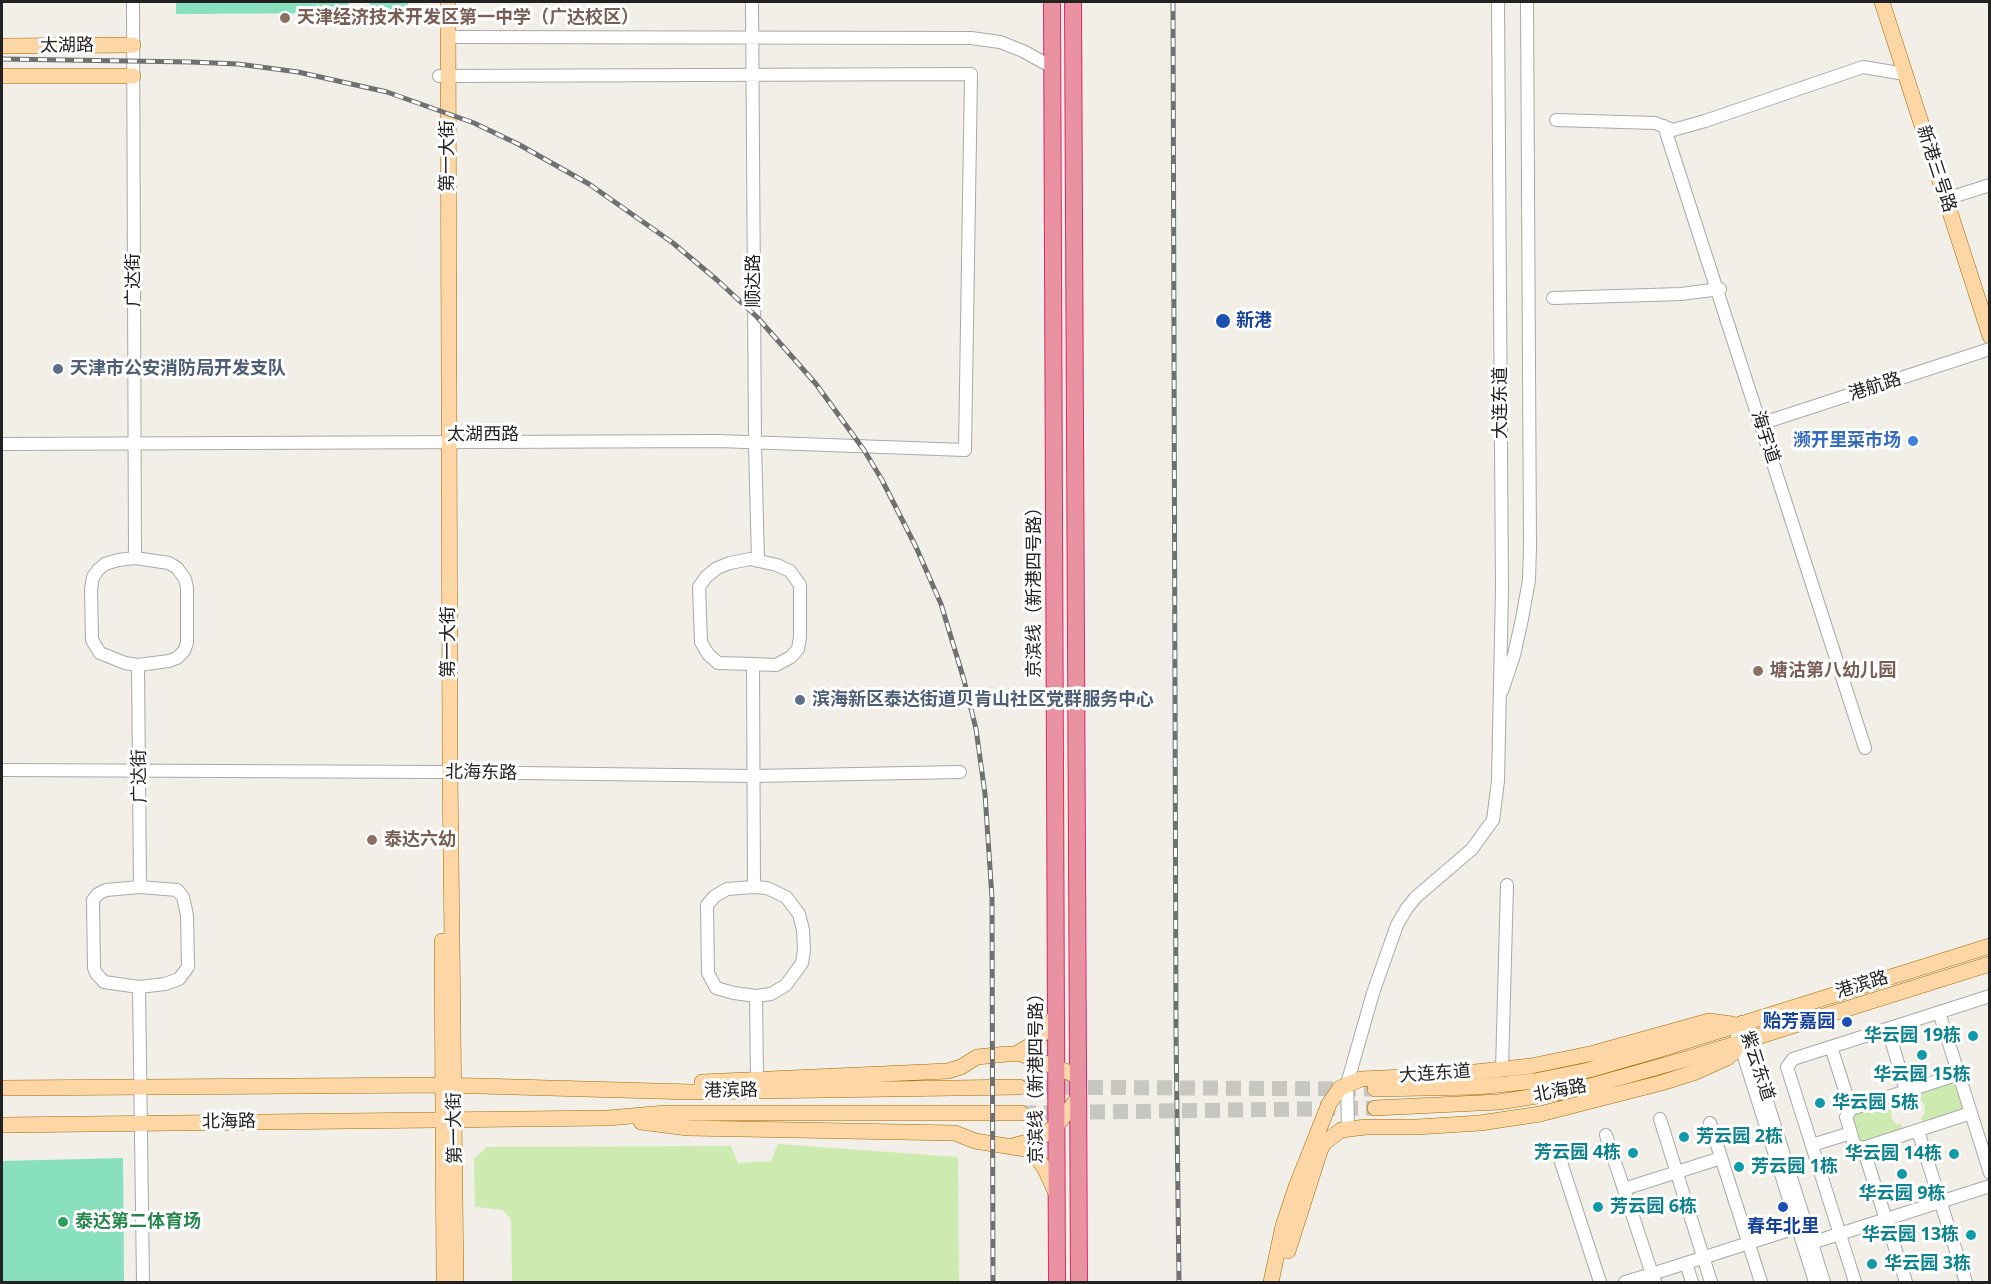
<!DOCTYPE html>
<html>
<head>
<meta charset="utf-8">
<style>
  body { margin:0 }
  #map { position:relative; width:1991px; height:1284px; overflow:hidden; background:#f2efe9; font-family:"Open Sans",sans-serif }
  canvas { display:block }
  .frame { position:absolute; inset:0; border:3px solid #222; pointer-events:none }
</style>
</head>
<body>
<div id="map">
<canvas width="1991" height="1284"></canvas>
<div class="frame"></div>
</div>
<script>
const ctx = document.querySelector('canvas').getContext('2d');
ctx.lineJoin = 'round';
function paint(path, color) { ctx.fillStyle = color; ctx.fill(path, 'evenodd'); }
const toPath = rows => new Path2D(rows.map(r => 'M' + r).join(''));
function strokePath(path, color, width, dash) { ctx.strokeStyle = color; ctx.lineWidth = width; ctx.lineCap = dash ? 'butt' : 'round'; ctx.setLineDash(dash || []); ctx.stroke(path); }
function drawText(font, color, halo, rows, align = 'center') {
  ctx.font = font + ' "Open Sans","Noto Sans SC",sans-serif'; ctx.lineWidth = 6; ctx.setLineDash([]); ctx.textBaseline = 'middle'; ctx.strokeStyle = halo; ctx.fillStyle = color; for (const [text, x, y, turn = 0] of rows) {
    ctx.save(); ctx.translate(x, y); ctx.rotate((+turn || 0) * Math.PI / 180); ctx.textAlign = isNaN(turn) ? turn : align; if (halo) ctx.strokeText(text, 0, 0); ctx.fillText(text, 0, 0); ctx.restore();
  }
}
const grass = toPath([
  [1956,1079,1966,1110,1923,1124,1921,1118,1925,1113,1924,1104,1921,1101,1915,1099,1914,1093],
  [1893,1099,1895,1106,1891,1113,1892,1119,1896,1124,1901,1124,1903,1130,1863,1143,1858,1140,1851,1118,1854,1112],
  [778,1144,958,1157,959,1282,512,1282,511,1220,503,1210,475,1207,474,1159,487,1147,731,1146,738,1163,771,1161]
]);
const pitch = toPath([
  [176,2,351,2,345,7,345,13,176,14],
  [370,2,408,2,408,16,369,16],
  [123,1158,124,1282,2,1282,2,1161]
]);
const majorTunnel = toPath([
  [1019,1087,1375,1089],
  [1021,1113,1375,1108]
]);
const minor = toPath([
  [133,2,135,558],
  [752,2,755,443,758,561],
  [448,37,971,38,1000,42,1023,51,1052,67],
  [1556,120,1655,123,1673,130,1705,121,1863,67,1905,74],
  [1664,126,1865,748],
  [1946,199,1990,185],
  [1553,298,1681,294,1720,289],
  [1760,424,1990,349],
  [2,444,718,441,965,450,971,74,439,76],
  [135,558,169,563,177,568,185,579,187,588,187,643,184,651,177,658,169,661,138,665,125,663,100,653,92,640,91,589,93,577,98,570,105,564,118,560,135,558],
  [753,664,776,665,791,657,798,649,800,637,800,585,790,571,777,565,750,559,730,563,717,568,706,577,699,587,701,642,708,654,718,663,753,664,754,887,727,889,715,896,707,905,708,973,716,988,734,993,756,996,757,1078],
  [138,665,140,887],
  [1502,691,1514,655,1522,619,1529,580,1530,547,1527,2],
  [2,770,441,772,754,776,960,772],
  [140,887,177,890,183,897,187,915,188,967,179,979,165,984,139,987,104,982,96,973,94,968,93,900,98,894,106,890,140,887],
  [754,887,767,888,786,897,799,914,803,930,804,950,802,963,786,985,771,994,756,996],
  [139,987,143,1282],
  [1939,1012,1990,1173],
  [1742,1022,1824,1282],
  [1734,1025,1815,1282],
  [1888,1029,1906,1091],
  [1831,1047,1851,1109],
  [1502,1069,1507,885],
  [1959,1074,1851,1109,1846,1117,1851,1133,1854,1145,1863,1148,1971,1113],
  [1660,1119,1711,1282],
  [1710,1123,1761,1282],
  [1348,1128,1347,1084,1373,993,1397,925,1407,908,1416,897,1472,849,1493,820,1498,781,1502,590,1498,2],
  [1918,1131,1966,1282],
  [1606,1135,1652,1274,1625,1282],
  [1812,1145,1851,1133],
  [1863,1148,1906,1282],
  [1558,1153,1600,1282],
  [1624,1189,1721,1158],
  [1805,1245,1990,1186],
  [1686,1263,1692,1282],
  [1655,1282,1652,1274,1805,1225],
  [1855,1282,1787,1067,1793,1059,1990,996]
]);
const major = toPath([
  [448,2,450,773,456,1282],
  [1882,2,1990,336],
  [2,46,133,45],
  [2,76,133,76],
  [442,941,444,1282],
  [1016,1054,1033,1044,1045,1031,1056,1015],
  [702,1082,948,1071,961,1067,977,1057,1007,1054,1021,1054,1078,1076],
  [2,1088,443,1085,692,1092,1019,1087],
  [1375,1089,1477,1087,1535,1081,1589,1070,1658,1050,1990,946],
  [1375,1108,1499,1102,1562,1092,1594,1085,1690,1058,1990,964],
  [641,1122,688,1128,955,1133,975,1141,1025,1149,1033,1152,1045,1169,1056,1193],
  [2,1125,608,1118,666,1113,1021,1113],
  [1015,1145,1036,1140,1045,1134,1057,1125,1078,1098],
  [1288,1251,1320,1151,1324,1143,1341,1130,1366,1127,1417,1127,1480,1123,1540,1114,1661,1083,1696,1072,1727,1058,1734,1052,1740,1042],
  [1271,1282,1283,1226,1296,1187,1329,1104,1340,1088,1361,1079,1447,1075,1531,1066,1594,1053,1709,1021,1732,1024]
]);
const highway = toPath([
  [1052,2,1057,1282],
  [1073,2,1079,1282]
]);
const rail = toPath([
  [1173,2,1176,1030,1179,1282],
  [2,59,191,62,238,64,298,72,387,92,474,123,518,144,589,184,673,243,717,280,757,317,816,384,864,450,882,480,916,547,941,604,964,680,976,729,985,794,992,898,993,1282]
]);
const markers = [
  [285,18,6,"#8d6e63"],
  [1223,321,8,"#1a4fb4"],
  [58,369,6,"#5c6f8a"],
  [1913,441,6,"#3f7fe0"],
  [1758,671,6,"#8d6e63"],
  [800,700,6,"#5c6f8a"],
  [372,840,6,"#8d6e63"],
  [1847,1022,6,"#1a4fb4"],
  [1973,1036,6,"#0f9aa8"],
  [1922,1055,6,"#0f9aa8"],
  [1820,1103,6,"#0f9aa8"],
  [1684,1137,6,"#0f9aa8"],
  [1633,1153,6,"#0f9aa8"],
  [1954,1154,6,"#0f9aa8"],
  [1739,1167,6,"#0f9aa8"],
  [1902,1174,6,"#0f9aa8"],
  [1598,1207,6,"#0f9aa8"],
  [1783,1207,6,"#1a4fb4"],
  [63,1222,6,"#2e9e5b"],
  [1971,1235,6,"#0f9aa8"],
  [1872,1264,6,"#0f9aa8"]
];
const educationNames = [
  ["天津经济技术开发区第一中学（广达校区）",297,18],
  ["塘沽第八幼儿园",1770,671],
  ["泰达六幼",384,840]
];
const streetNames = [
  ["太湖路",67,46,-1],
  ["第一大街",448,156,-90],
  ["新港三号路",1936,169,72],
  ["广达街",134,280,-90],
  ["顺达路",754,281,-90],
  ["港航路",1875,387,-18],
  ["大连东道",1501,403,-90],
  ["太湖西路",483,435],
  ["海宇道",1765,437,72],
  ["京滨线（新港四号路）",1035,588,-90],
  ["第一大街",449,642,-90],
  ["北海东路",481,773,1],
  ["广达街",140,776,-91],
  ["港滨路",1862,985,-17],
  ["紫云东道",1757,1066,72],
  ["京滨线（新港四号路）",1037,1074,-90],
  ["大连东道",1435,1074,-4],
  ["港滨路",731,1091,-1],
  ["北海路",1560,1091,-11],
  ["北海路",229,1122,-1],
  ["第一大街",455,1128,-91]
];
const transitNames = [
  ["新港",1236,321],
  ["贻芳嘉园",1835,1022,"right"],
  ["春年北里",1783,1227,"center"]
];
const serviceNames = [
  ["天津市公安消防局开发支队",70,369],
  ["滨海新区泰达街道贝肯山社区党群服务中心",812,700]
];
const shopNames = [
  ["濒开里菜市场",1901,441]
];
const cultureNames = [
  ["华云园 19栋",1961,1036,"right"],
  ["华云园 15栋",1922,1075,"center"],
  ["华云园 5栋",1832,1103],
  ["芳云园 2栋",1696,1137],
  ["芳云园 4栋",1621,1153,"right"],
  ["华云园 14栋",1942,1154,"right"],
  ["芳云园 1栋",1751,1167],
  ["华云园 9栋",1902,1194,"center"],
  ["芳云园 6栋",1610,1207],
  ["华云园 13栋",1959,1235,"right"],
  ["华云园 3栋",1884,1264]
];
const leisureNames = [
  ["泰达第二体育场",75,1222]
];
paint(grass, '#cdebb0');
paint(pitch, '#88e0be');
strokePath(majorTunnel, '#c8c6c1', 15, [15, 8]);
strokePath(minor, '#a9a9a9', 14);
strokePath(major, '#a06b00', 16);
strokePath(highway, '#dc2a67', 18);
strokePath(minor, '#fff', 12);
strokePath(major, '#fcd6a4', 15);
strokePath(highway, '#e892a2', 16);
strokePath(rail, '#707070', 5);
strokePath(rail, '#fff', 3, [9]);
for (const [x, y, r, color] of markers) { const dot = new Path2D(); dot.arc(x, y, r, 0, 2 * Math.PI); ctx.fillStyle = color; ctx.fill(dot); strokePath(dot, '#fff', 2); }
drawText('bold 18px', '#785e54', '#fff', educationNames, 'left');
drawText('18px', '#222', '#fff', streetNames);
drawText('bold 18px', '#164399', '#fff', transitNames, 'left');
drawText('bold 18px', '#4e5e75', '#fff', serviceNames, 'left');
drawText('bold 18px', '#366cbe', '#fff', shopNames, 'right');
drawText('bold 18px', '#0d838f', '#fff', cultureNames, 'left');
drawText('bold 18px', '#27864d', '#fff', leisureNames, 'left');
</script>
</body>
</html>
